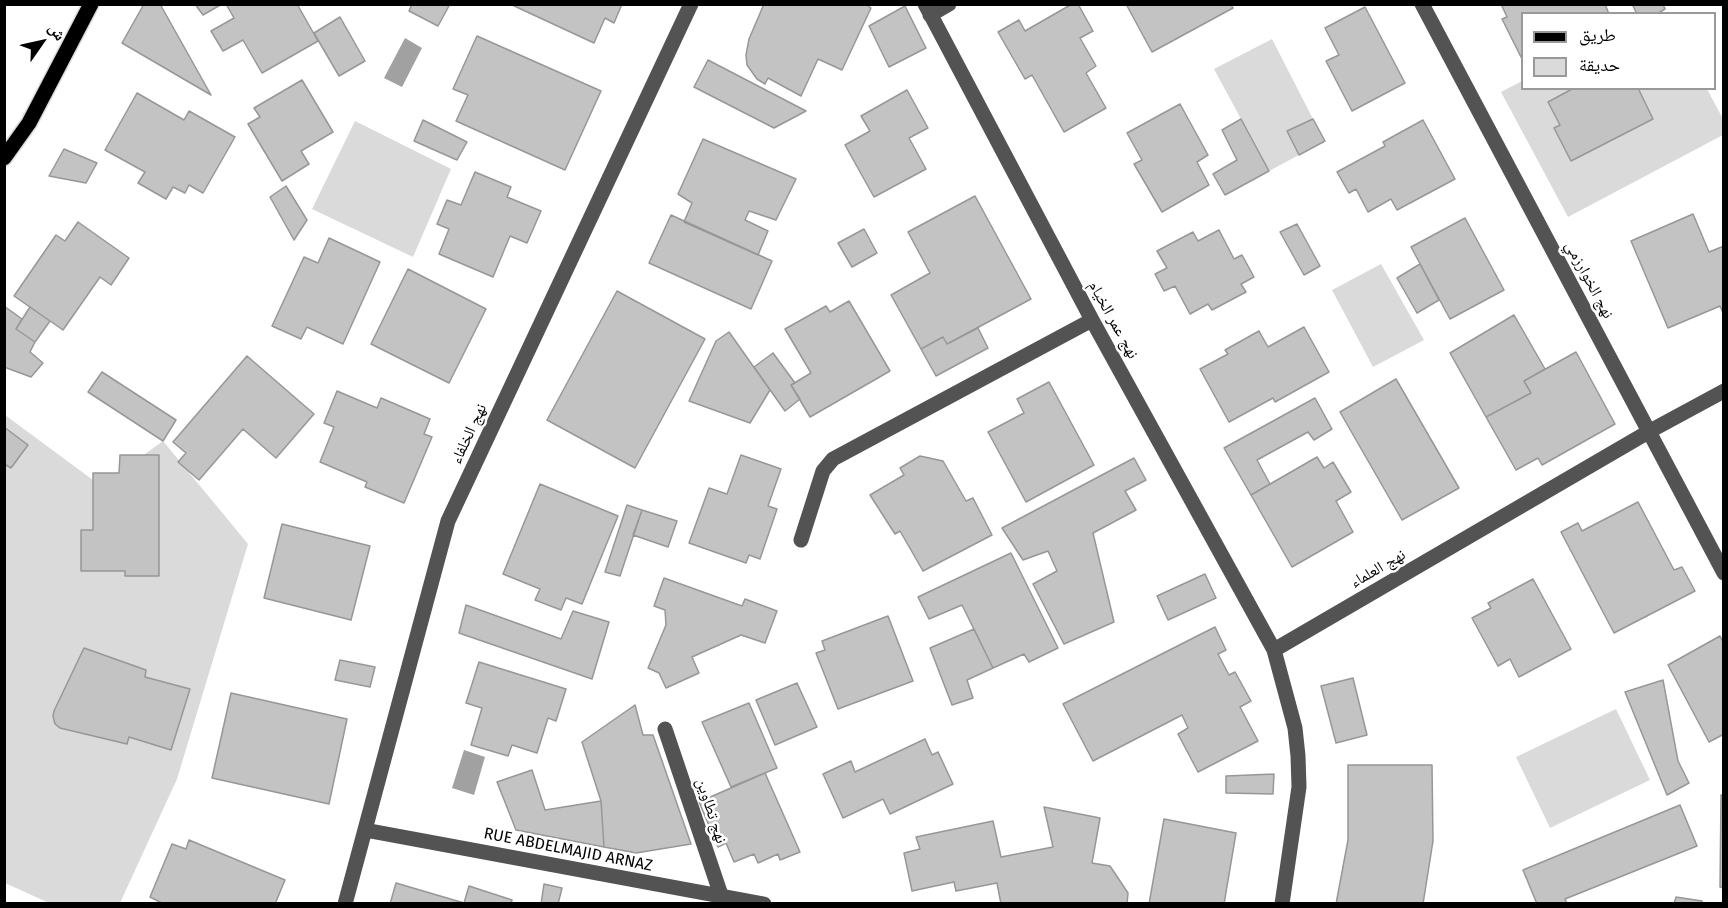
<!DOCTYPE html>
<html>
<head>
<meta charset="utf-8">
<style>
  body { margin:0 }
  #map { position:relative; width:1728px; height:908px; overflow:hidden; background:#fff; font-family:"Fira Sans","Noto Naskh Arabic",sans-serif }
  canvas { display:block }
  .frame { position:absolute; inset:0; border:6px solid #000; pointer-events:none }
  .legend { position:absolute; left:1521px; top:12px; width:195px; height:78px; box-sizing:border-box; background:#fff; border:2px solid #999; margin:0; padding:8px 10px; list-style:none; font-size:18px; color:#000 }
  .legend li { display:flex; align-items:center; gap:12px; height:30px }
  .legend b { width:30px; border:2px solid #999 }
  .north { position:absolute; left:12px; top:12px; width:60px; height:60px; -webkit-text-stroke:4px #fff; paint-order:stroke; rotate:56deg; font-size:16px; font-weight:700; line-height:24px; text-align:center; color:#000 }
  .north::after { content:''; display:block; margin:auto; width:21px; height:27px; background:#000; clip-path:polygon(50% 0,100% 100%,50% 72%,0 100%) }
</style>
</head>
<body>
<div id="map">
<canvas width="1728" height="908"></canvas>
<div class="frame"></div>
<ul class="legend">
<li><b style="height:8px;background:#000"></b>طريق</li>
<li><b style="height:16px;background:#dadada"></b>حديقة</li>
</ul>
<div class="north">ش</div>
</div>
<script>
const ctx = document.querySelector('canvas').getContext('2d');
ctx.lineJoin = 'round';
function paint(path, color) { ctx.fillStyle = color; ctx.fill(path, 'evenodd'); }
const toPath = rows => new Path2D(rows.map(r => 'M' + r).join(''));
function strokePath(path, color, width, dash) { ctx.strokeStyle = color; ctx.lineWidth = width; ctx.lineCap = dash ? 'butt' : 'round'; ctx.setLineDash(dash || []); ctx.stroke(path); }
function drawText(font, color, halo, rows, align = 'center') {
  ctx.font = font + ' "Fira Sans","Noto Naskh Arabic",sans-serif'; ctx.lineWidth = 5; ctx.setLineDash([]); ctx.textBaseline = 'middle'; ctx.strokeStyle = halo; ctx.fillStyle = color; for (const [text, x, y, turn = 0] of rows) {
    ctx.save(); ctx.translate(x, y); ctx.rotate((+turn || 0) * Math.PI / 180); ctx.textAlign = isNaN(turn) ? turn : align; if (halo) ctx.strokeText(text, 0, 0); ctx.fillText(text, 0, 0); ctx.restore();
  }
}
const green = toPath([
  [1272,39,1313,119,1287,131,1299,155,1269,171,1214,69],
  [1522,81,1522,88,1707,89,1723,119,1723,135,1568,217,1501,92],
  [355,121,451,169,413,257,312,209],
  [1381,264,1424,340,1373,367,1332,290],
  [5,415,101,486,163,441,248,544,177,779,120,903,49,903,5,883],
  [1616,709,1650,780,1550,828,1516,757]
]);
const water = toPath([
  [405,38,422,48,402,87,384,78],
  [464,750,485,757,474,795,452,788]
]);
const building = toPath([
  [144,4,160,4,211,95,122,43,144,4],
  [195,4,222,4,203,15,195,4],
  [226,4,297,4,318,41,262,73,243,40,223,51,211,31,234,18,226,4],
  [412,4,450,4,438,26,409,11,412,4],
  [510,4,622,4,614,23,605,18,594,43,510,4],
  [764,4,865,4,871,8,842,70,818,59,801,96,768,78,765,84,757,79,747,65,746,55,749,39,764,4],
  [1072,4,1078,4,1093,31,1080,38,1096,66,1086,73,1106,108,1064,132,1032,75,1025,79,998,32,1019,20,1025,31,1072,4],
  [1126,4,1231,4,1233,8,1152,52,1126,4],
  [1501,4,1605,4,1609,14,1522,14,1522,59,1502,19,1507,17,1501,4],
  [1632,4,1663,4,1665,9,1657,14,1637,14,1632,4],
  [905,6,926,48,889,67,869,26,905,6],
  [1365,7,1405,83,1352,111,1326,61,1339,55,1325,28,1365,7],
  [340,17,365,61,339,76,314,33,340,17],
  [477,36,601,91,565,170,456,121,468,95,453,89,477,36],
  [708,60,806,111,774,128,694,87,708,60],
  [302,80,333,132,301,151,309,164,282,181,248,124,260,117,254,108,302,80],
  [1574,88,1638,88,1653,119,1571,161,1554,128,1560,125,1548,102,1574,88],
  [907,90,928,128,909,138,926,169,874,197,845,145,870,131,861,116,907,90],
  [137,93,184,120,189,111,235,137,203,193,189,185,185,193,173,187,166,199,138,183,145,172,105,150,137,93],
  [1180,104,1208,155,1197,162,1209,185,1162,212,1134,164,1142,160,1127,133,1180,104],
  [1241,119,1269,171,1225,195,1213,174,1237,160,1222,130,1241,119],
  [1313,119,1325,141,1299,155,1287,131,1313,119],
  [423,120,467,142,457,160,414,141,423,120],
  [1423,120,1455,179,1397,210,1391,199,1368,212,1356,189,1349,193,1337,172,1385,146,1383,142,1423,120],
  [703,139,796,179,776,220,749,211,745,220,768,231,758,255,684,222,692,203,678,194,703,139],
  [64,149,97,163,86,183,49,176,64,149],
  [475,172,511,187,507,197,541,211,527,243,510,236,493,277,439,254,449,229,437,224,447,200,461,205,475,172],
  [286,186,307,220,294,240,270,197,286,186],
  [975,196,1031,299,947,344,943,337,921,349,891,295,930,273,908,232,975,196],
  [1693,214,1709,252,1724,246,1724,315,1720,306,1668,328,1631,241,1693,214],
  [671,215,772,261,751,309,649,263,671,215],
  [1465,218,1504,290,1450,319,1411,247,1465,218],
  [78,222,129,258,111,285,100,277,63,330,14,296,56,235,65,241,78,222],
  [1297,224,1320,266,1304,275,1280,232,1297,224],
  [864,229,877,253,852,267,838,243,864,229],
  [1219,230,1234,259,1242,255,1254,277,1241,284,1246,292,1212,310,1208,304,1190,314,1175,286,1164,291,1155,274,1167,268,1157,251,1193,232,1198,241,1219,230],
  [329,238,380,262,343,344,307,327,301,339,272,326,304,257,318,263,329,238],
  [1420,264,1439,300,1417,313,1397,278,1420,264],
  [408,269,486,309,449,383,371,344,408,269],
  [617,291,705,339,635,468,547,420,617,291],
  [849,301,890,371,810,417,791,385,811,373,785,329,826,306,830,312,849,301],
  [4,306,22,319,16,329,35,342,30,352,43,363,31,377,4,367,4,306],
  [30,307,50,321,35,342,16,329,30,307],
  [1514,315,1545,369,1524,381,1531,393,1486,417,1450,353,1514,315],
  [1304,327,1329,372,1275,402,1273,398,1229,422,1200,369,1228,354,1225,350,1259,331,1268,347,1304,327],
  [978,328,988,348,936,376,921,349,943,337,947,344,978,328],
  [729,332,770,390,750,423,689,401,716,341,729,332],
  [1576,352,1615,424,1542,465,1538,458,1516,470,1486,417,1531,393,1524,381,1576,352],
  [773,353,795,383,791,385,800,399,785,411,754,367,773,353],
  [247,356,314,414,276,458,243,429,199,480,178,462,186,453,173,442,247,356],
  [102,372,176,420,163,441,88,392,102,372],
  [1396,379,1459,488,1402,520,1340,412,1396,379],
  [1049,382,1094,465,1026,502,988,432,1024,413,1017,399,1049,382],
  [337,391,377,408,381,398,430,419,424,434,432,437,404,503,365,487,367,482,320,462,334,427,324,423,337,391],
  [1315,398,1332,429,1314,440,1308,432,1257,460,1270,484,1251,495,1224,448,1315,398],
  [4,427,28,445,11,468,6,465,4,467,4,427],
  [120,455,159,455,159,576,125,576,125,571,81,571,81,530,93,530,93,473,119,473,120,455],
  [741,455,781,469,768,506,777,509,760,559,749,555,746,563,689,543,709,488,727,494,741,455],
  [920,456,943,461,966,501,973,498,992,535,923,571,900,531,895,534,870,495,904,475,900,468,920,456],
  [1317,457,1324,468,1333,462,1351,492,1336,501,1353,532,1292,567,1251,495,1317,457],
  [1134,458,1146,480,1125,491,1136,510,1093,533,1114,622,1064,644,1033,584,1057,571,1048,551,1023,560,1002,528,1134,458],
  [540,484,618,516,582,604,566,598,561,610,535,600,540,589,503,574,540,484],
  [1638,502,1674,570,1682,567,1695,591,1614,633,1561,532,1578,523,1582,531,1638,502],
  [627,505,642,510,620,576,605,572,627,505],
  [642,510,677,521,668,547,633,535,642,510],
  [282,524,370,546,351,620,264,598,282,524],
  [1011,553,1058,648,1029,662,1024,654,993,668,962,605,929,619,918,597,1011,553],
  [1205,574,1216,598,1168,620,1157,596,1205,574],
  [664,578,742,606,745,599,777,611,765,643,741,635,692,657,699,673,666,688,659,673,648,668,666,625,665,610,654,606,664,578],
  [1533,579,1571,649,1519,677,1510,659,1498,666,1472,618,1491,608,1488,603,1533,579],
  [466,605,561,639,573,611,609,622,592,679,459,633,466,605],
  [888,616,913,681,838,709,816,653,825,650,822,641,888,616],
  [1215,627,1226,650,1218,654,1229,675,1235,672,1251,701,1240,707,1258,741,1198,772,1178,734,1188,728,1182,715,1093,761,1063,704,1215,627],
  [974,629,993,668,967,680,973,698,952,705,930,648,974,629],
  [1720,636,1724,644,1724,734,1709,742,1668,665,1720,636],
  [84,648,146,670,145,677,190,689,171,750,129,737,127,744,60,728,55,724,53,716,54,711,84,648],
  [340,660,375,667,370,687,335,680,340,660],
  [479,662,566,689,556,721,548,718,537,753,512,745,508,756,471,745,482,708,466,703,479,662],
  [1353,678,1367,735,1336,743,1321,686,1353,678],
  [1663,680,1678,761,1689,783,1667,795,1625,692,1663,680],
  [797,683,817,727,775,745,756,700,797,683],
  [231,693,347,719,329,804,212,778,231,693],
  [749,703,777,768,731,787,702,722,749,703],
  [635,705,643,735,653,735,691,844,636,853,604,847,601,801,582,742,635,705],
  [925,739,932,755,938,752,953,784,890,814,883,799,843,818,823,774,851,761,855,772,925,739],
  [1348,765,1432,765,1433,841,1423,904,1336,904,1348,840,1348,765],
  [532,770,545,810,601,801,604,847,516,830,497,782,532,770],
  [765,773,800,852,780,860,778,854,758,863,754,854,734,862,726,843,718,847,699,802,765,773],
  [1274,774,1273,794,1226,793,1226,776,1274,774],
  [1721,795,1724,795,1724,888,1720,887,1721,795],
  [1680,805,1697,846,1565,899,1567,904,1537,904,1523,870,1680,805],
  [1044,807,1100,818,1092,863,1110,866,1128,893,1127,904,1001,904,997,883,956,891,954,882,912,891,904,853,920,849,916,837,993,821,1001,857,1053,847,1044,807],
  [1164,819,1236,833,1224,904,1149,904,1164,819],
  [189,840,285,880,275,904,164,904,150,897,172,844,186,849,189,840],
  [396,883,464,903,469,886,512,900,511,904,390,904,396,883],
  [544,884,562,888,558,904,541,904,544,884],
  [1676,897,1702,901,1702,904,1674,904,1676,897]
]);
const minor = toPath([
  [925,4,1092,320,1274,650,1295,728,1298,756,1299,787,1282,904],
  [1422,4,1724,573],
  [930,15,949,4],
  [801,540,823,471,833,459,1092,320],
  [1274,650,1650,431,1724,391],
  [665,729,724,904],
  [365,830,764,904],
  [345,904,448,521,691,4]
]);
const major = toPath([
  [4,158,29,123,91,4]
]);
const streetNames = [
  ["نهج الخوارزمي",1589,280,62],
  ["نهج عمر الخيام",1113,320,61],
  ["نهج الخلفاء",469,434,-65],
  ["نهج العلماء",1378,569,-30],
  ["نهج تطاوين",711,811,72],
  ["RUE ABDELMAJID ARNAZ",568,850,11]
];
paint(green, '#dadada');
paint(water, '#a1a1a1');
paint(building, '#c3c3c3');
strokePath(building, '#979797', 1.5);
strokePath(major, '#dbdbdb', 18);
strokePath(minor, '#535353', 15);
strokePath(major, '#000', 15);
drawText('16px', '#000', '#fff', streetNames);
</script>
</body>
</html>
